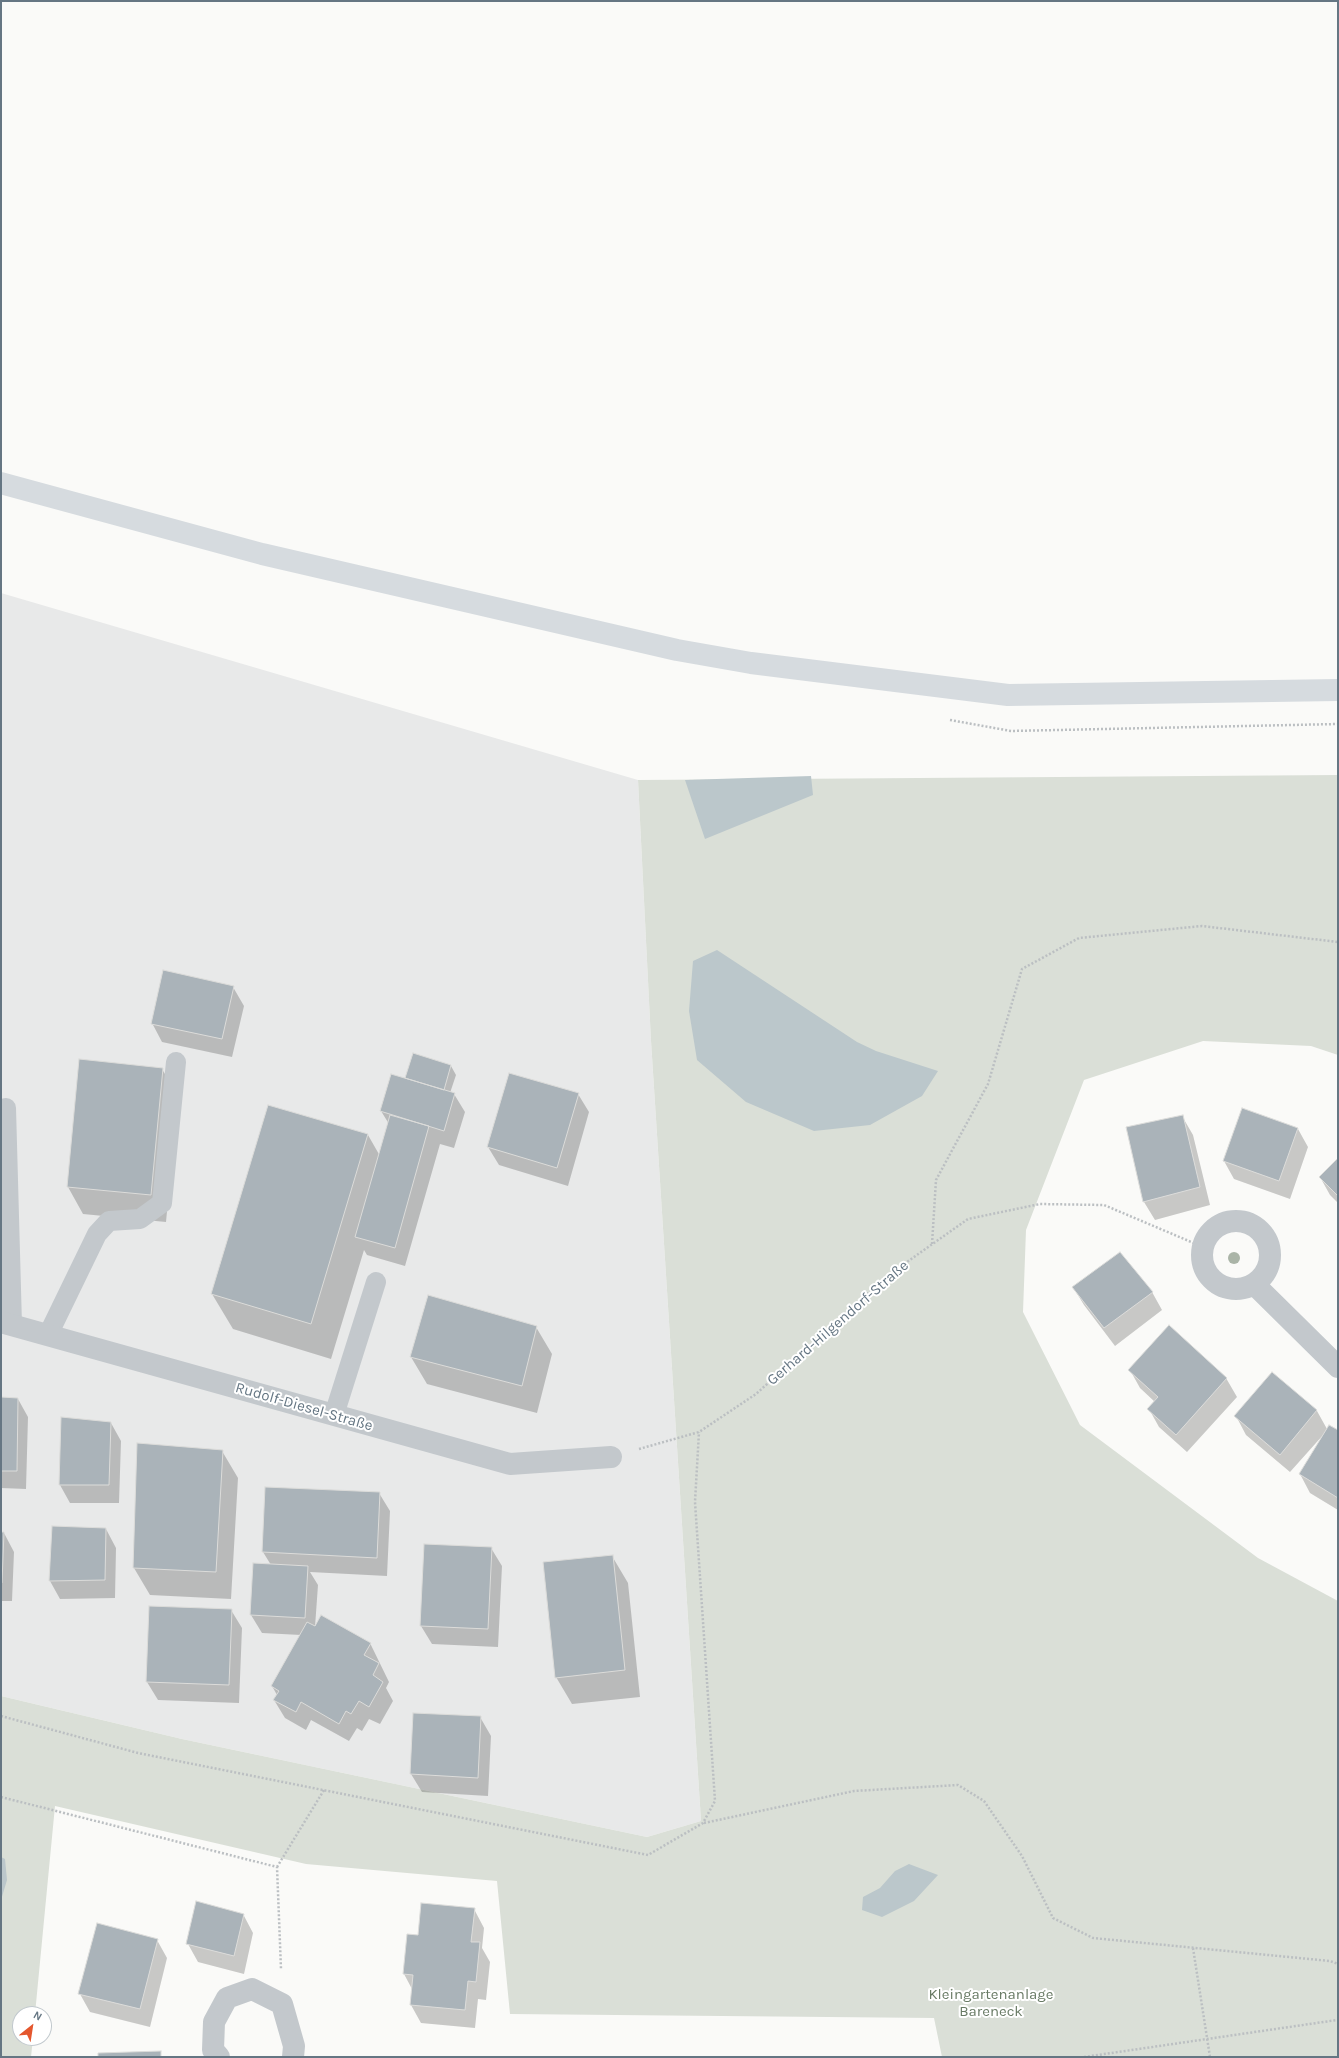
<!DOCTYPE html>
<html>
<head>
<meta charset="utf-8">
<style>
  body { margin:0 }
  #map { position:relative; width:1339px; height:2058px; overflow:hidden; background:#fafaf8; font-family:Karla,sans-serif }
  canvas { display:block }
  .frame { position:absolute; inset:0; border:2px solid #657683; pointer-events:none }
  .north { position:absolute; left:12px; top:2006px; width:40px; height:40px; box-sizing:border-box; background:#fff; border:1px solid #c1c8cd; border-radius:50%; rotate:30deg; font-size:11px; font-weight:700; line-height:16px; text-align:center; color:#657683 }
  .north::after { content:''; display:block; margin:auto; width:14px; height:18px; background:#e4572e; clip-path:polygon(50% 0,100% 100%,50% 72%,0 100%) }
</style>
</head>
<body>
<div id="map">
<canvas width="1339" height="2058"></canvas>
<div class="frame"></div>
<div class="north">N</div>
</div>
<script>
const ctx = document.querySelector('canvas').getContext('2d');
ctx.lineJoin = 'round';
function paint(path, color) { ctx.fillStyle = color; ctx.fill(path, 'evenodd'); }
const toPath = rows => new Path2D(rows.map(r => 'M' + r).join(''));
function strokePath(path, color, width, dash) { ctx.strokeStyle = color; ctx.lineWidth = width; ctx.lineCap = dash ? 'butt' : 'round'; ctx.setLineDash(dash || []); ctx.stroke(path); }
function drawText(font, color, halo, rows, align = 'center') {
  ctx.font = font + ' Karla,sans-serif'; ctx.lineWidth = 4; ctx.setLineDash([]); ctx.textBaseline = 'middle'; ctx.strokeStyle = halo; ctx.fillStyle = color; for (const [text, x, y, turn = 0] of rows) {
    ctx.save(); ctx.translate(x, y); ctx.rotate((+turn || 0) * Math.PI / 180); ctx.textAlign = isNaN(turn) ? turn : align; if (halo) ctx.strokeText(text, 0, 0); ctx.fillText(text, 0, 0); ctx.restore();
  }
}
const built = toPath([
  [1,593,638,780,651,1041,701,1821,647,1837,182,1739,1,1696]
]);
const green = toPath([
  [1338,775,1338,1055,1311,1046,1203,1041,1084,1080,1026,1230,1023,1312,1080,1425,1258,1558,1338,1601,1338,2057,942,2057,934,2018,510,2014,497,1881,306,1864,55,1806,35,2014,20,2014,20,2038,33,2038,31,2057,1,2057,1,1696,182,1739,647,1837,701,1821,651,1041,638,780]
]);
const water = toPath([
  [811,776,813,795,705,839,685,780],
  [717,950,857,1042,876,1051,938,1071,922,1096,870,1125,814,1131,746,1102,697,1060,689,1011,693,961],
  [1,1857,5,1859,7,1880,1,1900],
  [909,1864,938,1875,914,1901,882,1917,862,1910,863,1897,880,1888,895,1871]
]);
const shadow = toPath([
  [233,987,244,1006,232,1057,162,1042,152,1023],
  [451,1066,456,1075,450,1093,454,1094,465,1112,454,1148,440,1144,405,1266,367,1255,364,1250,331,1359,233,1329,212,1294,269,1106,368,1135,380,1156,389,1124,381,1111,407,1080,406,1078],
  [162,1069,178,1096,166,1222,83,1214,68,1187],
  [578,1094,589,1112,568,1186,499,1165,488,1147],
  [1182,1116,1193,1135,1210,1205,1155,1220,1144,1202,1127,1128],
  [1298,1129,1308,1147,1290,1199,1234,1179,1224,1161],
  [1338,1159,1338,1203,1330,1195,1320,1177],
  [1073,1287,1152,1292,1162,1310,1115,1346,1084,1305],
  [536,1327,552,1354,537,1413,427,1384,411,1357],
  [1130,1370,1226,1378,1237,1397,1187,1452,1159,1427,1149,1409,1155,1402,1140,1388],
  [1272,1373,1317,1411,1327,1429,1338,1431,1338,1510,1310,1493,1300,1474,1324,1434,1290,1472,1246,1435,1236,1416],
  [1,1398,18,1399,28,1417,26,1489,1,1488],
  [111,1423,121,1441,119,1503,70,1503,60,1485],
  [222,1451,238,1478,231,1599,150,1595,134,1568],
  [266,1488,379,1493,390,1511,387,1576,310,1572,318,1585,315,1627,370,1643,389,1682,386,1688,393,1701,380,1724,369,1719,362,1731,357,1728,349,1741,311,1720,306,1730,285,1718,274,1700,277,1695,272,1686,301,1635,262,1633,251,1615,271,1565,263,1552],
  [106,1529,116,1548,115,1598,60,1599,50,1581],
  [1,1533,4,1533,14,1552,12,1601,1,1601],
  [491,1548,502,1566,498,1647,432,1644,421,1626],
  [612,1556,628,1583,640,1697,572,1704,556,1677],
  [231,1610,242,1628,239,1703,158,1700,147,1682],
  [480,1717,491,1736,488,1796,422,1792,411,1774],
  [474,1909,484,1928,482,1948,490,1962,486,2000,478,1999,475,2028,421,2023,411,2005,412,1989,404,1974,408,1935,419,1936],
  [243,1914,253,1933,244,1974,198,1962,188,1944],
  [157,1940,167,1958,150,2027,90,2012,80,1994]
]);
const building = toPath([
  [163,970,234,986,222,1039,151,1024,163,970],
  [413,1053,451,1065,444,1090,405,1078,413,1053],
  [79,1059,163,1068,151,1195,67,1187,79,1059],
  [509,1073,579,1093,557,1168,487,1147,509,1073],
  [391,1074,455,1093,444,1131,380,1111,391,1074],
  [268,1105,368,1134,311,1324,211,1294,268,1105],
  [1242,1108,1298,1128,1279,1181,1223,1161,1242,1108],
  [390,1115,429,1126,395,1248,355,1237,390,1115],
  [1183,1115,1200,1187,1143,1202,1126,1127,1183,1115],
  [1338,1158,1338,1196,1319,1177,1338,1158],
  [1120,1252,1153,1292,1104,1328,1072,1287,1120,1252],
  [428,1295,537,1326,522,1386,410,1357,428,1295],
  [1169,1325,1227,1378,1176,1435,1147,1409,1158,1397,1128,1370,1169,1325],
  [1272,1372,1317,1410,1280,1455,1234,1416,1272,1372],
  [1,1397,18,1398,17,1471,1,1471,1,1397],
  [61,1417,111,1422,109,1485,59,1485,61,1417],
  [1329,1425,1338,1430,1338,1498,1299,1474,1329,1425],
  [137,1443,223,1450,216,1572,133,1568,137,1443],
  [265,1487,380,1492,377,1558,262,1552,265,1487],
  [52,1526,106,1528,105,1580,49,1581,52,1526],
  [1,1532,4,1532,2,1583,1,1583,1,1532],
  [424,1544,492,1547,488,1629,420,1626,424,1544],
  [613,1555,625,1670,555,1678,543,1562,613,1555],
  [253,1563,308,1566,305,1618,250,1615,253,1563],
  [149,1606,232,1609,229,1685,146,1682,149,1606],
  [321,1615,371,1643,364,1655,379,1663,373,1675,383,1682,369,1707,359,1701,351,1714,346,1711,339,1724,301,1702,296,1712,273,1700,279,1691,271,1686,307,1622,315,1626,321,1615],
  [413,1713,481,1716,478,1778,410,1774,413,1713],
  [196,1901,244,1914,234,1956,186,1944,196,1901],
  [421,1903,475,1908,471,1942,480,1942,476,1982,468,1981,465,2010,410,2005,413,1975,403,1974,407,1934,418,1935,421,1903],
  [97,1923,158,1939,140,2009,78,1994,97,1923],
  [161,2051,161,2057,98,2057,98,2053,161,2051]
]);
const path = toPath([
  [950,720,1011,731,1338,724],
  [932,1244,936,1180,988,1084,1022,969,1079,938,1202,926,1338,942],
  [639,1449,699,1432,756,1394,887,1276,968,1219,1040,1204,1104,1205,1203,1247],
  [1,1716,138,1753,648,1855,703,1823,715,1801,695,1502,699,1432],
  [1,1797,277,1867,281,1969],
  [704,1823,854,1791,958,1785,984,1801,1022,1856,1053,1918,1093,1938,1330,1961,1338,1964],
  [277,1867,324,1790],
  [1193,1948,1210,2057],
  [1084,2057,1337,2020]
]);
const service = toPath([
  [6,1108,12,1325],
  [48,1335,97,1234,109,1221,140,1219,162,1203,176,1062],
  [334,1415,376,1282]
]);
const minor = toPath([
  '1202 1255a34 34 0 1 1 68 0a34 34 0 1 1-68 0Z',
  [1254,1284,1338,1367],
  [1,1322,510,1464,611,1457],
  [219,2057,213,2050,214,2022,227,1998,252,1989,282,2004,294,2046,293,2057]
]);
const secondary = toPath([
  [1,483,262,554,677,650,751,663,1008,695,1338,690]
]);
const trees = [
  [1234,1258]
];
const streetNames = [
  ["Gerhard-Hilgendorf-Straße",838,1323,-41],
  ["Rudolf-Diesel-Straße",304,1407,16]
];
const parkNames = [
  ["Kleingartenanlage",991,1995],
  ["Bareneck",991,2012]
];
paint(built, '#e8e9e9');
paint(green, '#dadfd7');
paint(water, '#bbc7cb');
paint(shadow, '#0003');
paint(building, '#aab3b9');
strokePath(building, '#dcdcda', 1);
strokePath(path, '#bbbfc2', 2.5, [2, 2]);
strokePath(service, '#c3c8cc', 20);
strokePath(minor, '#c3c8cc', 22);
strokePath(secondary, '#d6dbdf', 22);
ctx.fillStyle = '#aab4a7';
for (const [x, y] of trees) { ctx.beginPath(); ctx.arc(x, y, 6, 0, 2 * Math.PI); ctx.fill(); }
drawText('15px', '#657683', '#fff', streetNames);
drawText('15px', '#687a64', '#fff', parkNames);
</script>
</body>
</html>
